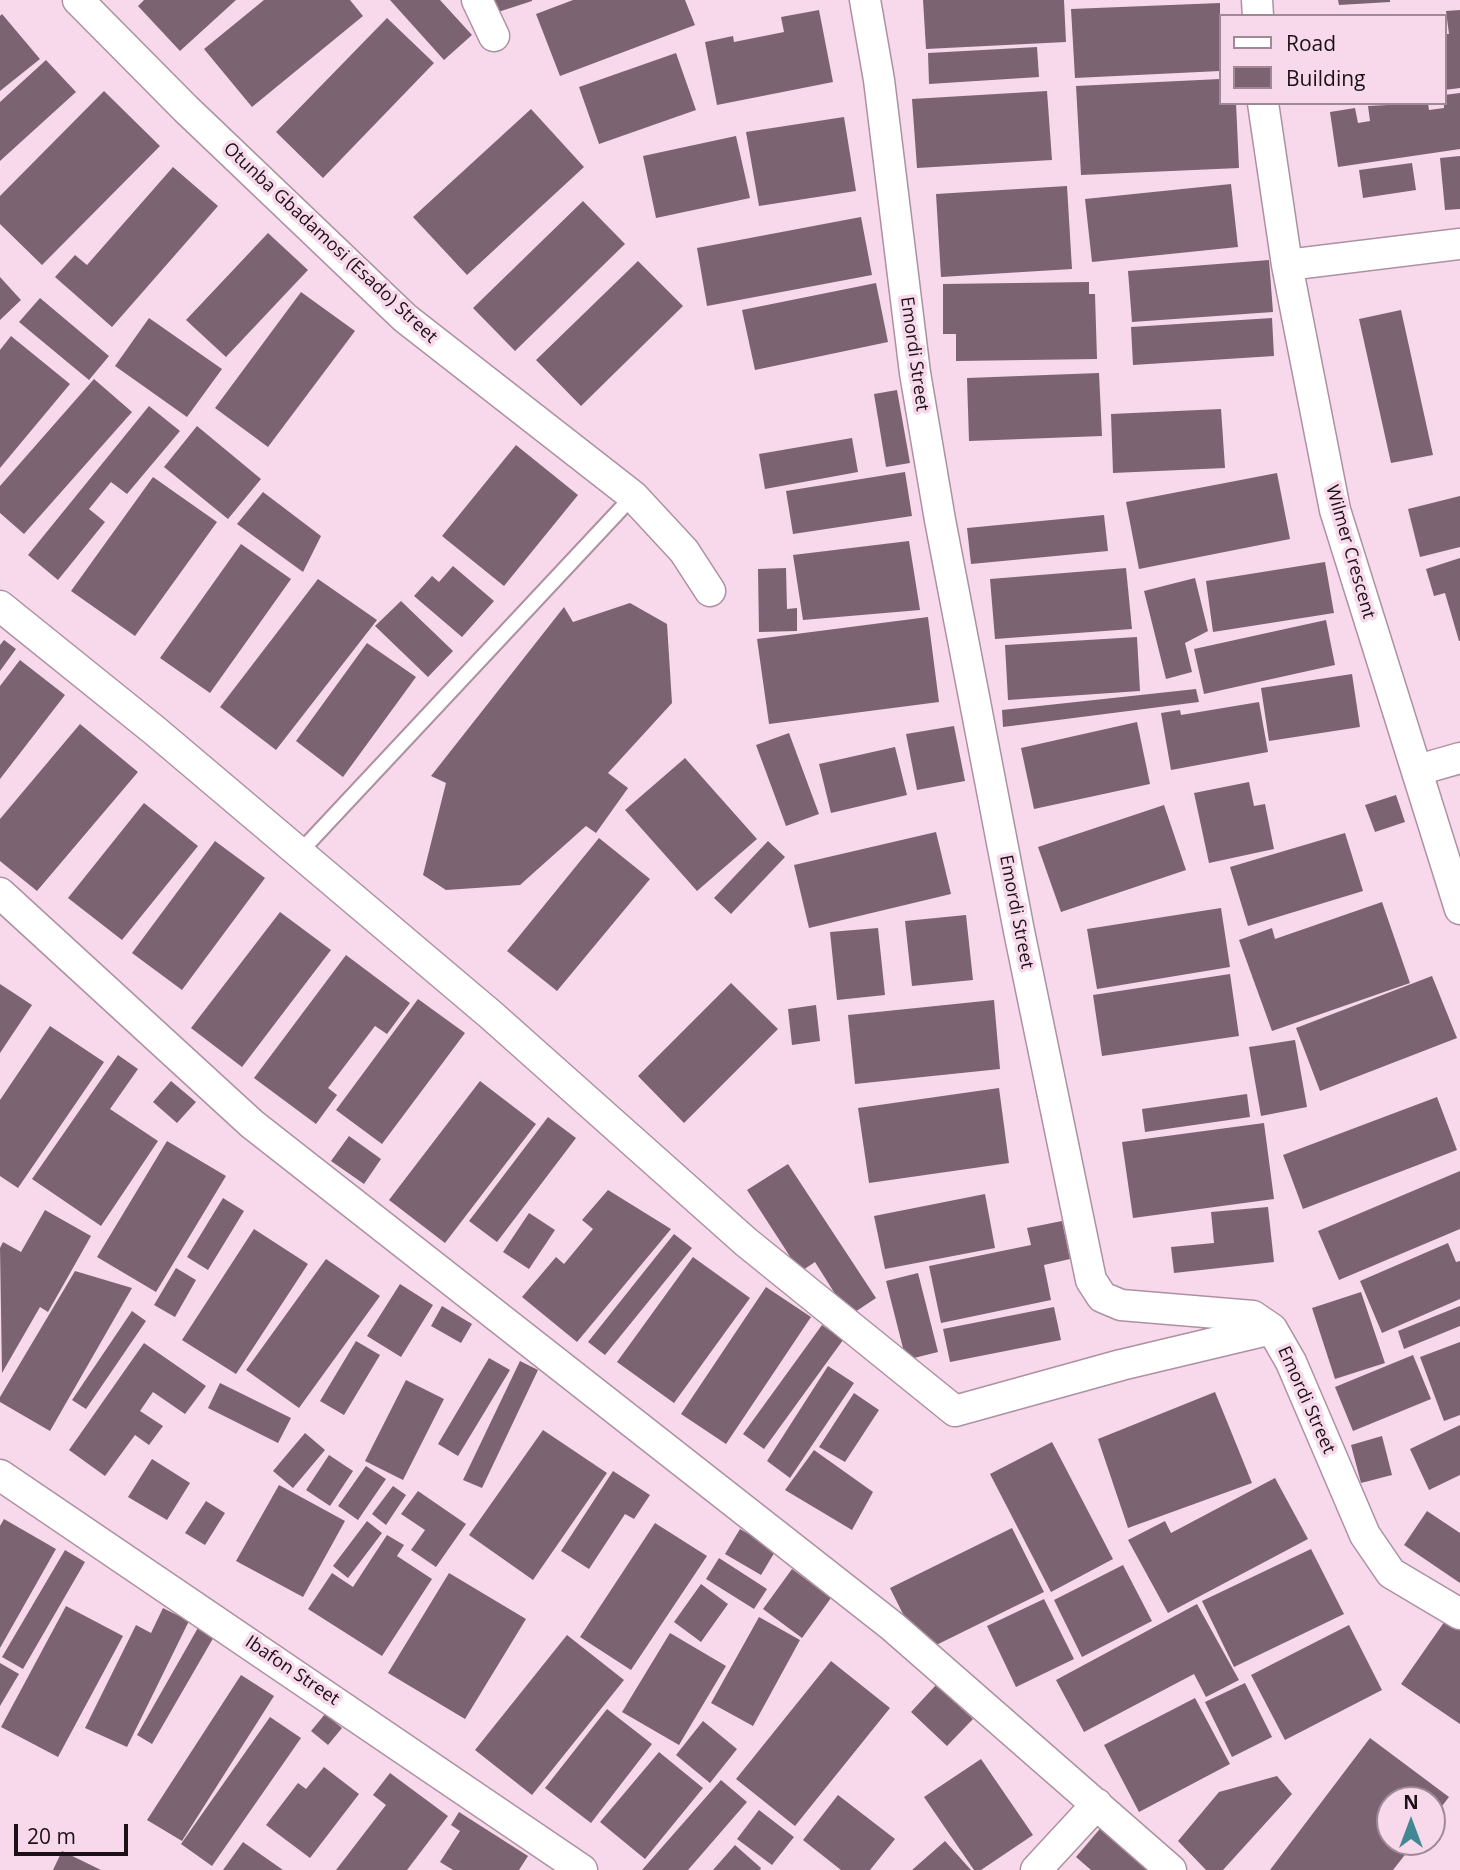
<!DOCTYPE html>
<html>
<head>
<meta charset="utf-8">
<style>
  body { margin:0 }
  #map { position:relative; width:1460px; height:1870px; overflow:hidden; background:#f7d9eb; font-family:"Open Sans",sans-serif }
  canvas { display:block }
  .legend { position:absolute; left:1219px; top:14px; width:228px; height:91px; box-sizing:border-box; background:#f7d9eb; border:2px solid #9f8996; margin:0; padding:9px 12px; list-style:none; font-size:21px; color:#1b1117 }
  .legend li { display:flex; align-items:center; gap:14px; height:35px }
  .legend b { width:35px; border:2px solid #9f8996 }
  .north { position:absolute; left:1376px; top:1786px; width:70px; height:70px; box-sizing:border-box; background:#f7d9eb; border:2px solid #9f8996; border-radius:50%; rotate:0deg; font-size:19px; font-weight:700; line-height:28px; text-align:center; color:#1b1117 }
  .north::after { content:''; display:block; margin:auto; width:24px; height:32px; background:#428892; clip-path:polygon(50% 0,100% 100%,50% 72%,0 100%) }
  .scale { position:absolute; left:14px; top:1824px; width:114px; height:32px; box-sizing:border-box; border:4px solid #1b1117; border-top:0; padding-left:9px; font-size:21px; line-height:24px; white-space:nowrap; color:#1b1117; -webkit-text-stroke:5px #f7d9eb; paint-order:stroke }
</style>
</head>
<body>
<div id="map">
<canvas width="1460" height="1870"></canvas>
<ul class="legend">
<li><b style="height:9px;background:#fff"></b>Road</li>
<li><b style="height:19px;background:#7c6372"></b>Building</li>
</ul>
<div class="north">N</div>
<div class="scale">20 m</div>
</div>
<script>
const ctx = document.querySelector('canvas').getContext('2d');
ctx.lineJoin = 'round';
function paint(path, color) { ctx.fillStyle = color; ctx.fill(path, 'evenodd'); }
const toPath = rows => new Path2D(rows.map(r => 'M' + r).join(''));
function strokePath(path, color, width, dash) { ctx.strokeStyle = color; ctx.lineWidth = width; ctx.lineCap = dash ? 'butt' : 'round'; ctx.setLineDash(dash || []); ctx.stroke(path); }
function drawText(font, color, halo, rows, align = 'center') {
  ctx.font = font + ' "Open Sans",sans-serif'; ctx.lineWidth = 7; ctx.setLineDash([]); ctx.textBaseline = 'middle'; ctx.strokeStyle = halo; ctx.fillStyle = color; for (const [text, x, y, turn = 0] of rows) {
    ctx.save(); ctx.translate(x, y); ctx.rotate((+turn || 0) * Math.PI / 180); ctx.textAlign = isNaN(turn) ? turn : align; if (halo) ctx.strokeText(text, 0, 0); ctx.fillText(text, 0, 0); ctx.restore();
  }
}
const building = toPath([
  [144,0,236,0,180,51,138,6],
  [264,0,350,0,363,16,252,107,204,49],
  [390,0,440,0,472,35,444,60],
  [491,0,532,0,532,1,495,13],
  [573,0,685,0,695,25,560,76,536,14],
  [923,0,1064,0,1066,42,926,49],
  [1338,0,1390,0,1390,2,1339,5],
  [1220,3,1220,71,1075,78,1071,9],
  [819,10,833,82,717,105,705,42,733,36,734,42,784,32,781,17],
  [1460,10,1460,88,1444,90,1444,34,1449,34,1446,11],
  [2,14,40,59,0,91,0,16],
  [387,18,434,63,323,178,276,132],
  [1037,47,1039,77,929,84,928,53],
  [676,53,696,110,599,144,579,87],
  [46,60,76,92,0,161,0,102],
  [1220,79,1220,103,1236,103,1239,168,1081,175,1076,86],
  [104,91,160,146,42,265,0,224,0,196],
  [1047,91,1052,160,917,168,912,99],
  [1460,93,1460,149,1338,167,1330,112,1355,108,1358,123,1370,121,1368,106,1428,103,1429,110,1444,108,1444,95],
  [531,109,584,167,467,275,413,217],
  [844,117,856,191,759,206,746,132],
  [736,136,750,198,656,218,643,156],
  [1460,156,1460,209,1445,210,1440,158],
  [1412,163,1416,190,1363,198,1359,170],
  [173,167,218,206,112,327,55,277,75,255,87,265],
  [1231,184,1238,247,1092,262,1085,199],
  [1067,186,1072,269,941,277,936,194],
  [583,201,625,244,515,351,473,308],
  [861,217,872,275,707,306,697,248],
  [268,233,308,270,226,357,186,320],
  [1269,260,1273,312,1132,322,1128,271],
  [638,261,683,306,581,406,536,360],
  [0,277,21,300,0,320],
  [1089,282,1089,294,1095,294,1097,359,956,361,956,334,943,334,943,284],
  [876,283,888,342,755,370,742,310],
  [301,292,355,331,268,447,215,408],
  [40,298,109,356,89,380,19,322],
  [1401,310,1433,455,1391,463,1359,319],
  [149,318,222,369,187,417,115,366],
  [1272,318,1274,356,1133,365,1131,327],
  [11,336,70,384,0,468,0,350],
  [1099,373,1102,436,969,441,967,378],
  [94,379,132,412,24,534,0,513,0,486],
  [897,390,910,463,886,467,874,394],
  [149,406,180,431,127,494,111,482,89,509,105,522,58,580,28,555],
  [1221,409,1225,468,1113,473,1111,414],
  [197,426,261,479,228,519,164,467],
  [852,438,858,472,765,489,759,454],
  [516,445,578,495,504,586,442,536],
  [905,472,912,516,793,534,786,491],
  [1277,473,1290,539,1139,569,1126,502],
  [153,477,217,522,135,636,71,591],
  [263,492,321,536,303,572,237,524],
  [1460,496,1460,547,1420,557,1408,509],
  [1104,515,1108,551,971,564,967,528],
  [909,541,920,610,803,620,793,555],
  [241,544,291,579,210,693,160,658],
  [1460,558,1460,641,1459,641,1445,593,1434,596,1426,569],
  [1325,562,1334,613,1213,632,1206,581],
  [453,566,494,601,462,637,414,596,432,576,439,582],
  [786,568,787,609,797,608,797,631,759,632,758,569],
  [1126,568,1132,629,995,639,990,579],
  [1195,578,1208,631,1185,643,1192,672,1166,679,1144,591],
  [318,579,377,620,276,750,220,707],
  [401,601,453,651,428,677,375,626],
  [630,603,667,624,672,703,608,773,628,788,596,833,586,826,520,885,446,890,423,875,446,783,431,776,564,607,573,622],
  [928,617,939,702,769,724,757,639],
  [1326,620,1335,665,1204,694,1194,649],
  [1137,637,1140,691,1008,700,1005,645],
  [4,640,16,649,0,671,0,645],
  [367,643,416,677,343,777,296,741],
  [20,660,65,695,0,779,0,686],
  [1352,674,1360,727,1269,741,1261,688],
  [1196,689,1199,702,1003,727,1002,710],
  [1259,702,1268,752,1171,770,1161,713,1180,710,1181,715],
  [1137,722,1150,784,1034,809,1021,748],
  [80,724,138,772,37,891,0,861,0,819],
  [954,726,965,781,917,790,906,734],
  [789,733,819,814,786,826,756,745],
  [895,747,907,795,831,813,819,764],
  [685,758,757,839,697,891,625,810],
  [1249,782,1254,806,1265,804,1274,849,1209,863,1194,793],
  [1396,795,1405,822,1375,832,1365,805],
  [144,803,198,846,122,940,68,898],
  [1164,805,1186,870,1061,912,1038,847],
  [936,832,951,894,809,928,794,865],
  [1345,833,1363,891,1248,926,1230,867],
  [599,838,650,879,557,991,507,951],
  [215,841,265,878,182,990,132,953],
  [768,841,785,857,731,914,714,898],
  [1382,902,1410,983,1272,1031,1239,940,1272,928,1275,939],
  [1221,908,1230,967,1097,989,1087,929],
  [280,912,331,950,242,1067,191,1028],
  [966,915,973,980,912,986,905,921],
  [878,928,885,995,837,1000,830,932],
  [346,955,410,1003,387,1034,375,1026,328,1088,337,1095,316,1124,254,1078],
  [1230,974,1239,1036,1102,1056,1093,995],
  [1432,976,1457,1038,1320,1091,1296,1028],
  [731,983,778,1029,684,1123,638,1076],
  [0,984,32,1005,0,1053],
  [418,999,465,1033,382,1144,336,1110],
  [994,1000,1000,1069,855,1084,848,1015],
  [816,1005,820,1041,792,1045,788,1009],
  [50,1026,104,1062,18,1188,0,1176,0,1100],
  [1295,1040,1307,1107,1261,1116,1249,1047],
  [118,1055,138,1069,110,1109,158,1141,101,1226,32,1179],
  [171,1081,196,1102,177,1123,153,1102],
  [480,1081,536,1124,445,1243,389,1200],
  [999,1088,1009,1163,869,1183,858,1108],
  [1247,1094,1250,1117,1145,1132,1142,1109],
  [1437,1097,1457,1150,1303,1209,1283,1155],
  [548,1117,576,1138,497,1242,469,1221],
  [1264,1123,1274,1199,1133,1218,1122,1142],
  [349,1136,381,1159,364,1184,331,1161],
  [167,1141,226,1176,156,1292,97,1257],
  [788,1164,876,1298,849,1316,815,1262,800,1272,747,1190],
  [1460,1171,1460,1229,1339,1280,1318,1231],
  [608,1190,671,1229,577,1342,522,1297,556,1257,564,1264,593,1229,582,1220],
  [985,1194,995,1248,885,1269,874,1216],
  [223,1198,244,1211,208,1270,187,1257],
  [1268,1207,1274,1262,1174,1273,1171,1247,1214,1243,1211,1212],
  [45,1210,91,1236,48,1312,40,1307,2,1373,0,1248,3,1242,21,1252],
  [529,1213,555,1230,529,1269,503,1252],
  [1062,1221,1070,1259,1044,1265,1051,1300,941,1323,929,1266,1031,1245,1027,1228],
  [254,1229,308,1264,236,1374,182,1340],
  [674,1234,692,1248,605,1355,588,1342],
  [1448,1243,1456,1262,1460,1261,1460,1299,1382,1333,1360,1281],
  [693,1257,750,1298,674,1403,617,1362],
  [326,1259,380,1296,299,1408,246,1370],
  [176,1268,196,1280,175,1317,154,1305],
  [75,1271,132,1288,50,1431,0,1402,0,1397],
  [918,1273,938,1352,906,1360,886,1281],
  [400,1284,433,1305,401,1357,367,1336],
  [766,1287,811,1317,726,1444,681,1414],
  [1361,1292,1385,1363,1335,1379,1312,1308],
  [442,1306,472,1324,461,1343,431,1326],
  [1460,1306,1460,1326,1404,1349,1398,1331],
  [1054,1307,1061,1340,950,1362,943,1329],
  [132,1311,146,1321,86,1409,72,1400],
  [822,1325,843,1340,764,1449,743,1434],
  [356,1341,380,1355,344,1415,320,1401],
  [1460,1342,1460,1415,1444,1421,1420,1357],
  [144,1343,206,1386,185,1414,153,1392,140,1411,163,1426,149,1445,135,1435,105,1476,69,1450],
  [1413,1355,1431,1399,1353,1431,1335,1387],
  [489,1358,510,1370,458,1456,438,1444],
  [520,1361,538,1370,482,1488,463,1480],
  [828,1366,854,1383,790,1478,767,1461],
  [406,1380,444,1399,403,1480,365,1461],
  [220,1383,291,1418,278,1443,208,1408],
  [1215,1392,1252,1483,1128,1528,1098,1439],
  [854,1393,879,1410,845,1462,819,1447],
  [1460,1425,1460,1475,1429,1490,1410,1449],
  [543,1430,607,1473,533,1580,469,1535],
  [305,1433,325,1450,293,1488,273,1471],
  [1382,1436,1392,1475,1361,1483,1351,1445],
  [1052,1442,1113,1559,1051,1592,990,1474],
  [814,1450,873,1492,852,1530,785,1490],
  [329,1455,353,1471,330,1506,306,1490],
  [152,1459,190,1483,167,1520,128,1497],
  [366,1466,386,1479,358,1520,338,1506],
  [613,1471,650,1495,634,1519,625,1514,589,1569,561,1551],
  [1275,1478,1308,1539,1168,1613,1128,1540,1165,1521,1171,1533],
  [279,1485,345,1521,303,1597,236,1561],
  [393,1486,406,1495,386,1525,372,1514],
  [418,1491,466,1524,436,1567,411,1550,425,1530,401,1514],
  [206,1501,225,1513,205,1545,185,1533],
  [1427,1511,1460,1533,1460,1583,1404,1545],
  [4,1519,56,1549,0,1648,0,1526],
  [367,1521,382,1533,348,1578,333,1566],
  [655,1523,707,1556,631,1670,580,1637],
  [1012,1528,1044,1592,922,1652,890,1588],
  [740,1529,776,1550,761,1575,725,1554],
  [387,1535,404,1545,397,1556,432,1579,382,1656,308,1609,332,1573,353,1587],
  [1311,1549,1344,1614,1234,1667,1202,1601],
  [65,1550,85,1562,23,1669,2,1657],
  [719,1558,767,1589,754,1609,706,1579],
  [1123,1565,1152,1621,1082,1657,1054,1600],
  [792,1569,831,1598,802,1638,763,1609],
  [449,1573,526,1619,465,1719,388,1673],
  [701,1584,728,1604,701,1642,674,1622],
  [1044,1599,1074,1659,1016,1687,987,1626],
  [1197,1604,1239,1680,1206,1697,1194,1674,1084,1732,1056,1680],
  [66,1606,123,1636,58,1757,1,1727],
  [163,1608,189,1621,127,1747,85,1728,136,1625,151,1633],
  [759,1617,800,1640,753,1726,711,1703],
  [1447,1618,1460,1626,1460,1724,1401,1684],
  [1349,1625,1382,1690,1285,1740,1251,1675],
  [199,1626,215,1635,152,1744,137,1735],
  [670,1633,726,1666,679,1745,622,1712],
  [567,1635,624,1680,532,1795,475,1750],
  [831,1661,890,1708,795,1826,736,1779],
  [0,1663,19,1674,0,1706],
  [241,1675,274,1696,182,1841,147,1820],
  [1245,1683,1272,1737,1232,1757,1205,1702],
  [936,1685,973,1719,947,1746,911,1712],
  [1195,1698,1230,1764,1139,1812,1104,1745],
  [607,1709,652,1744,591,1823,545,1788],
  [325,1714,342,1728,328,1745,311,1731],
  [270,1717,301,1738,212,1866,181,1844],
  [703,1721,737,1749,710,1783,676,1755],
  [1370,1738,1449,1797,1432,1819,1432,1800,1390,1800,1390,1842,1415,1842,1393,1870,1270,1870],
  [659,1752,703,1788,645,1859,600,1822],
  [981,1759,1033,1835,981,1870,974,1870,924,1797],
  [324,1767,359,1794,310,1858,266,1825,298,1783,306,1789],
  [390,1773,448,1816,407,1870,336,1870,386,1805,373,1795],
  [1277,1776,1292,1794,1223,1870,1206,1870,1178,1841,1219,1792],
  [721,1780,747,1802,688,1870,642,1870],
  [838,1795,895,1839,870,1870,841,1870,803,1840],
  [759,1810,794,1837,772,1865,737,1839],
  [459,1812,528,1856,519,1870,453,1870,440,1862,460,1831,451,1825],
  [1104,1824,1158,1870,1091,1870,1076,1857],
  [945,1841,971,1870,912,1870],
  [243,1842,283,1870,223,1870],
  [735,1845,761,1868,760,1870,713,1870],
  [62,1851,101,1870,53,1870]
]);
const service = toPath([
  [300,852,633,496]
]);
const minor = toPath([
  [78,0,186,109,405,318,633,496,684,551,710,591],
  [477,0,494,36],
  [865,0,879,80,915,373,940,520,1019,931,1091,1280,1102,1297,1121,1305,1253,1316,1272,1329,1291,1362,1365,1535,1391,1573,1460,1614],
  [1257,0,1258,16],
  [1263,103,1287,265,1335,510,1460,909],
  [1287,265,1460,244],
  [0,606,154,730,491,1015,746,1242,955,1411,1121,1365,1272,1329],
  [1418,770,1460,758],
  [0,893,252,1124,892,1626,1171,1870],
  [0,1475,582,1870],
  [1036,1870,1097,1804]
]);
const streetNames = [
  ["Otunba Gbadamosi (Esado) Street",330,243,43],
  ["Emordi Street",914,354,82],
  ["Wilmer Crescent",1350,552,74],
  ["Emordi Street",1016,912,79],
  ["Emordi Street",1306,1400,66],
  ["Ibafon Street",292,1671,34]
];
paint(building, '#7c6372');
strokePath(service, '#ad91a2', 18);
strokePath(minor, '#ad91a2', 33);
strokePath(service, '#fff', 14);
strokePath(minor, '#fff', 30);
drawText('18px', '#1b1117', '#f7d9eb', streetNames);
</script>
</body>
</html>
